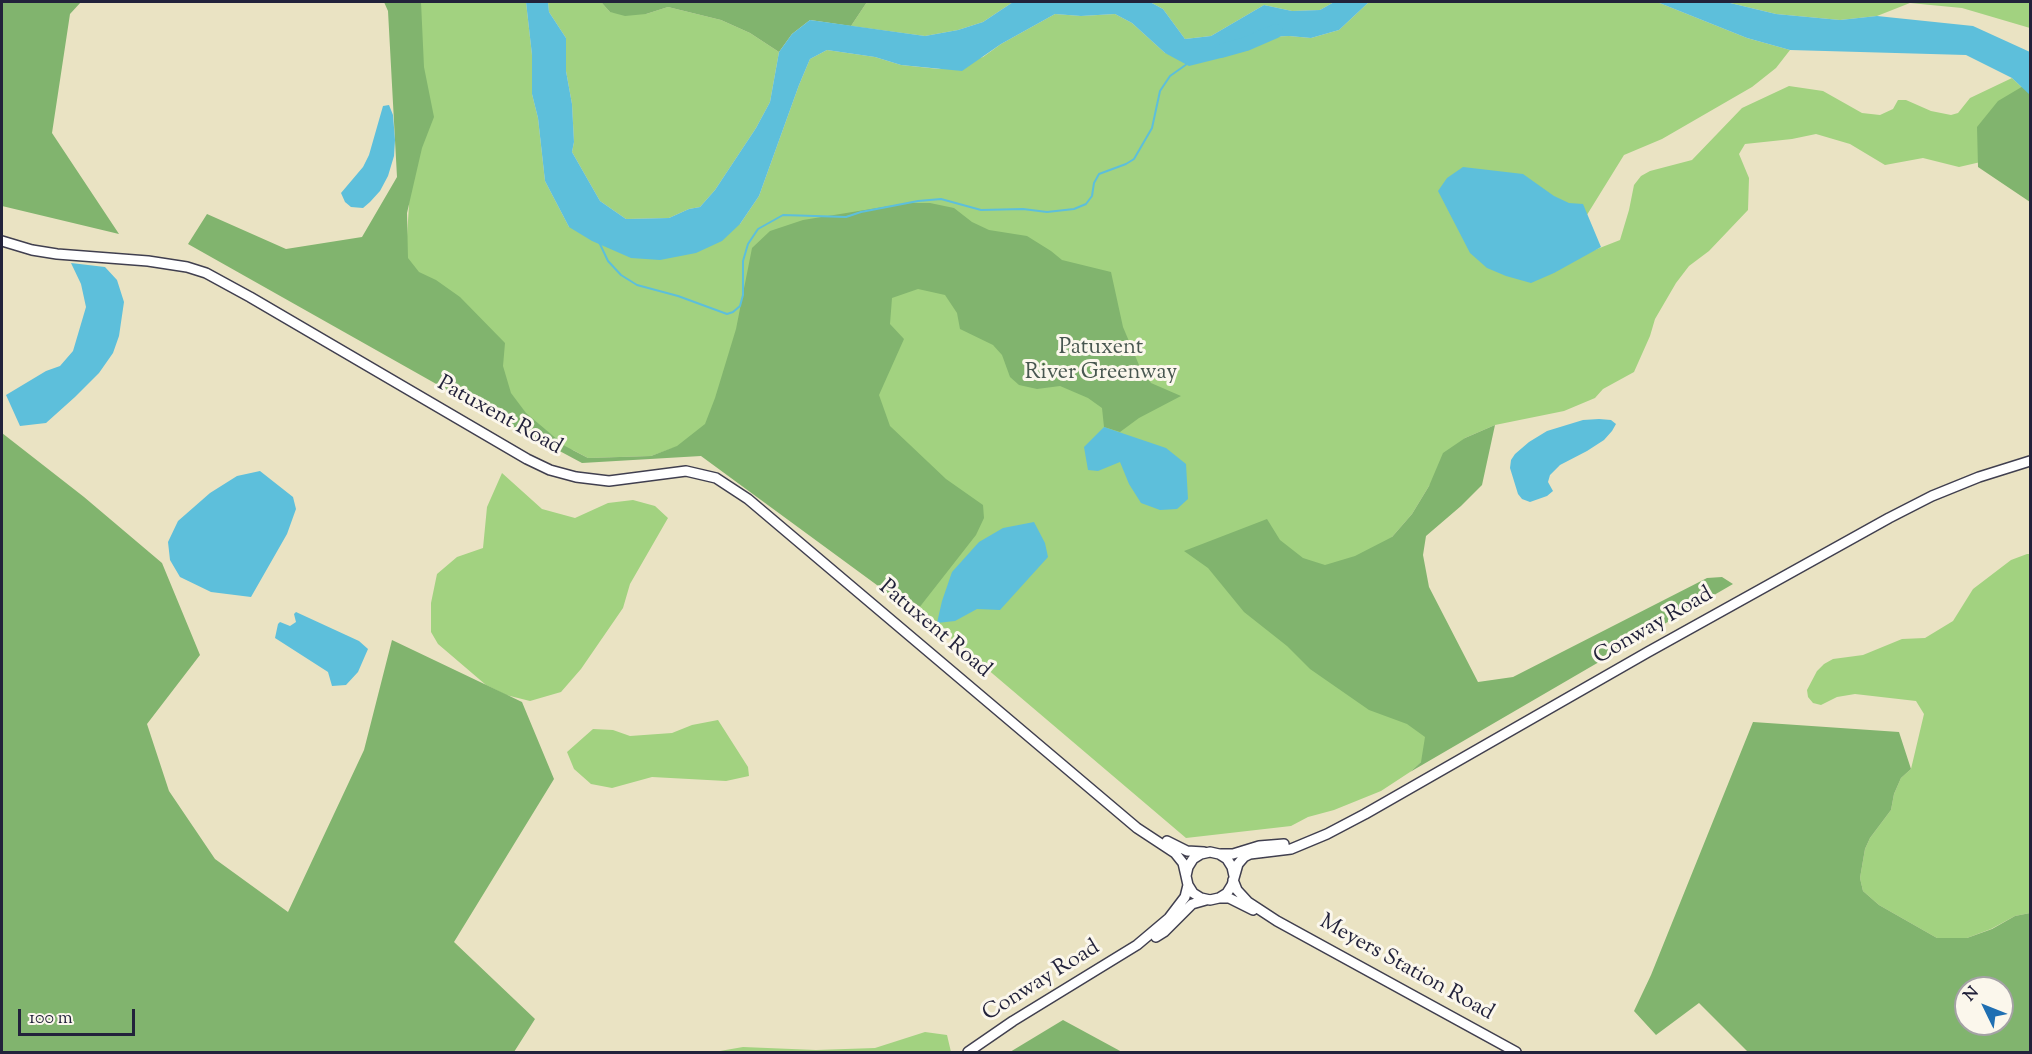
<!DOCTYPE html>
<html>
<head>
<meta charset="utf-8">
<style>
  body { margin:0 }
  #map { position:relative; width:2032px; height:1054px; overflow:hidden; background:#eae3c3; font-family:"Sorts Mill Goudy",serif }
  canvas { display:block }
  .frame { position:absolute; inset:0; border:3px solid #22223b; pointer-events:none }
  .north { position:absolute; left:1954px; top:976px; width:60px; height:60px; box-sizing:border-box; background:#fbf7ec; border:2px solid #a4a2a5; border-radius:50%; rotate:313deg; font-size:16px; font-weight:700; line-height:24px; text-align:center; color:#22223b }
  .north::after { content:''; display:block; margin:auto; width:21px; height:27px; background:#1f6fb2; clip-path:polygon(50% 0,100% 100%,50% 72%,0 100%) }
  .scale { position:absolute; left:18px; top:1009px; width:117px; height:27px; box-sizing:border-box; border:3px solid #22223b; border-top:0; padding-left:8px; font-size:18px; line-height:21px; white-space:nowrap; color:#22223b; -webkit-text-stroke:4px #fbf7ec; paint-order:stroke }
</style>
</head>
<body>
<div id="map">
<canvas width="2032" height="1054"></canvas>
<div class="frame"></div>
<div class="north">N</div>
<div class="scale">100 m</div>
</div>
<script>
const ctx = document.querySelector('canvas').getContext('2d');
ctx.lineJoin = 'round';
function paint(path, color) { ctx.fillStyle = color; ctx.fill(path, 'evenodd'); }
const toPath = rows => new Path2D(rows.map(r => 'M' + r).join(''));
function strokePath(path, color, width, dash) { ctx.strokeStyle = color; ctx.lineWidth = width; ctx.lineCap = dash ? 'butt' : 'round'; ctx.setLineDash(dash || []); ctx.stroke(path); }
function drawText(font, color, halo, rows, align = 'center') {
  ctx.font = font + ' "Sorts Mill Goudy",serif'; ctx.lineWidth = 6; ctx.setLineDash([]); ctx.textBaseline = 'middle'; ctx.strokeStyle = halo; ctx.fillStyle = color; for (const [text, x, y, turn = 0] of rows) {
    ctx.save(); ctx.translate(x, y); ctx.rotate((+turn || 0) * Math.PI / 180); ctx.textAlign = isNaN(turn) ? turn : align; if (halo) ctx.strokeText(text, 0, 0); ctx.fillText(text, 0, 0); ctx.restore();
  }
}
const green = toPath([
  [394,2,526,2,532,55,532,94,538,118,545,181,569,227,740,224,759,196,799,85,810,59,827,50,875,57,901,65,939,69,983,57,1001,44,1055,14,1081,16,1115,14,1132,23,1165,53,1221,58,1236,48,1264,37,1289,36,1311,38,1339,30,1369,2,1657,2,1747,38,1790,50,1776,68,1752,87,1662,139,1624,155,1551,273,1592,251,1620,240,1629,210,1634,185,1641,176,1650,171,1692,160,1742,108,1789,86,1823,91,1862,113,1880,115,1893,109,1898,100,1906,100,1931,111,1951,115,1958,113,1970,98,2012,78,2030,95,1985,161,1959,167,1923,158,1885,165,1850,144,1816,134,1792,139,1745,144,1739,154,1749,178,1748,210,1709,251,1689,266,1676,283,1655,319,1650,336,1634,372,1603,389,1595,398,1564,411,1495,425,1465,438,1429,486,1412,514,1392,537,1479,725,1421,762,1410,772,1381,791,1334,810,1308,817,1291,826,1186,838,753,470,673,448,651,456,588,458,573,450,557,448,507,425,441,378,405,267,409,205],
  [548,2,601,2,610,12,646,14,668,7,721,20,750,33,779,52,770,102,756,128,715,190,700,207,689,209,669,218,626,219,600,201,572,152,574,142,572,104,566,71,566,38,549,12],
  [867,2,1013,2,983,22,958,30,925,36,851,26],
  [1150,2,1334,2,1320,10,1292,11,1264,5,1211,36,1185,39,1163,9],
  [1726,2,2030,2,2030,28,1962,8,1910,3,1877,16,1840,20,1776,14],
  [502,473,542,509,575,518,608,503,633,500,655,506,668,518,630,584,623,608,581,669,561,692,530,701,506,695,486,685,438,644,431,632,431,603,437,574,457,557,483,548,487,507],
  [2027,554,2030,554,2030,913,2015,916,1991,929,1967,938,1937,938,1879,905,1863,891,1860,878,1865,849,1870,838,1891,810,1894,794,1901,778,1911,769,1924,714,1916,701,1855,694,1837,697,1821,705,1813,703,1808,697,1807,690,1817,671,1824,664,1833,659,1863,655,1902,639,1925,638,1953,621,1973,589,2011,560],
  [718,720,748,767,749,776,726,781,652,777,612,788,591,784,574,769,567,752,593,729,613,730,630,736,672,733,692,725],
  [925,1032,947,1035,951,1052,714,1052,743,1047,816,1050,875,1048]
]);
const forest = toPath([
  [2,2,81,2,70,14,52,133,119,234,2,206],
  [384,2,421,2,424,67,434,117,422,148,407,213,408,258,419,272,436,280,460,297,505,343,503,366,511,393,526,413,565,446,588,458,651,456,677,446,705,424,715,398,736,329,752,248,770,231,803,220,908,203,930,203,954,208,972,222,989,230,1027,236,1051,251,1062,260,1111,272,1123,327,1139,365,1151,383,1181,396,1139,418,1120,432,1104,427,1102,408,1088,398,1060,386,1037,389,1019,385,1010,377,1002,355,993,345,960,329,957,313,945,295,918,289,892,298,890,324,904,339,879,395,890,426,946,479,983,505,984,518,976,535,915,613,701,456,582,463,470,403,188,244,207,214,286,249,362,237,397,177,388,11],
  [601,2,867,2,851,26,810,20,792,34,779,52,750,33,721,20,668,7,646,14,625,16,610,12],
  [2030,82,2030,202,1978,167,1977,127,1998,101],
  [1495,425,1482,485,1461,506,1426,536,1423,555,1429,587,1478,682,1513,677,1707,578,1722,577,1733,584,1410,772,1421,762,1425,737,1407,724,1369,710,1310,669,1287,646,1244,612,1208,568,1184,551,1267,519,1280,540,1303,558,1325,565,1355,556,1392,537,1412,514,1429,486,1443,453,1465,438],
  [2,433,84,497,162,563,200,655,147,724,169,791,215,859,288,912,364,750,392,640,522,702,554,779,454,942,535,1019,514,1052,2,1052],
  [1753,722,1899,732,1911,769,1901,778,1894,794,1891,810,1870,838,1865,849,1860,878,1863,891,1879,905,1937,938,1967,938,1992,929,2015,916,2030,913,2030,1052,1748,1052,1699,1003,1656,1035,1634,1011,1651,975],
  [1966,988,2002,988,2002,1024,1966,1024],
  [1063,1020,1122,1052,1010,1052]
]);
const water = toPath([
  [526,2,548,2,549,12,566,38,566,71,572,104,574,142,572,152,600,201,626,219,669,218,689,209,700,207,715,190,756,128,770,102,779,52,792,34,810,20,925,36,958,30,983,22,1013,2,1150,2,1163,9,1185,39,1211,36,1264,5,1292,11,1320,10,1334,2,1369,2,1339,30,1311,38,1289,36,1264,37,1236,48,1221,58,1189,66,1165,53,1132,23,1115,14,1081,16,1055,14,1001,44,962,71,901,65,875,57,827,50,810,59,799,85,759,196,740,224,722,241,696,253,660,260,631,258,592,241,569,227,545,181,538,118,532,94,532,55],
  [1657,2,1726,2,1776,14,1840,20,1877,16,1973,26,2030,52,2030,95,2012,78,1966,55,1790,50,1747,38],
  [389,105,393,115,395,140,394,156,388,176,380,191,370,202,363,208,351,207,345,202,341,193,363,167,369,155,383,106],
  [1463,167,1523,174,1554,196,1569,203,1583,204,1601,247,1554,273,1531,283,1506,276,1487,268,1470,253,1438,191,1447,178],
  [71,263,105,267,117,280,124,302,119,336,113,353,99,373,75,397,46,423,20,426,6,395,46,371,60,366,73,351,86,307,81,284],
  [1599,419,1611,420,1616,424,1612,431,1604,440,1587,451,1560,465,1550,475,1548,482,1553,491,1547,496,1530,502,1522,499,1518,494,1510,468,1511,460,1515,454,1529,442,1547,431,1583,420],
  [1104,427,1166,448,1186,464,1188,499,1177,509,1160,510,1141,503,1129,484,1120,462,1098,471,1088,470,1084,447],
  [260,471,293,497,296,509,287,534,251,597,211,592,180,577,170,560,168,542,178,521,210,493,237,476],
  [1034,522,1045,543,1048,557,1000,610,977,609,955,621,937,623,942,601,952,572,979,542,1003,528],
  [296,612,359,641,368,649,358,672,346,685,332,686,328,672,275,638,278,624,280,622,290,626,296,622,294,614]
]);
const stream = toPath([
  [599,242,608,261,621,275,637,285,678,296,727,314,733,312,740,306,743,295,743,261,748,244,758,229,783,215,846,217,861,212,918,201,941,199,981,210,1023,209,1047,212,1074,209,1086,204,1092,196,1094,183,1099,174,1126,164,1134,159,1152,128,1160,91,1170,76,1187,64]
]);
const river = toPath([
  [1221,51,1246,44,1276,31]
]);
const minor = toPath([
  [2,241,32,250,57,254,148,261,187,267,206,273,250,297,527,459,550,470,576,477,609,481,686,471,716,478,748,499,1137,828,1175,853,1183,863,1186,876],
  [1167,841,1187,851,1204,852],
  [1221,854,1233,854,1259,846,1284,844],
  [1234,876,1232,867,1227,859,1219,854,1210,852,1201,854,1193,859,1188,867,1186,876,1188,885,1193,893,1201,898,1210,900,1219,898,1227,893,1232,885,1238,864,1244,857,1250,854,1291,849,1327,834,1365,814,1648,652,1889,518,1932,496,1979,477,2030,461],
  [1233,880,1237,890,1248,902,1277,921,1516,1052],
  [1219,898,1229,898,1253,910],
  [1156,937,1164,932,1192,904,1206,900],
  [968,1052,1013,1021,1137,945,1169,918,1185,897,1188,885]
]);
const parkNames = [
  ["Patuxent",1101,349],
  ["River Greenway",1101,374]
];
const streetNames = [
  ["Patuxent Road",499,417,29],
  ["Conway Road",1654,627,-30],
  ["Patuxent Road",934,630,40],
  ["Meyers Station Road",1406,969,29],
  ["Conway Road",1042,982,-32]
];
paint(green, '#a2d280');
paint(forest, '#81b46e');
paint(water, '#5dbfdb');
strokePath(stream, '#5dbfdb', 2);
strokePath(river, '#5dbfdb', 14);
strokePath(minor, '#403f4f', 12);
strokePath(minor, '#fff', 9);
drawText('22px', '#485750', '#fbf7ec', parkNames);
drawText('22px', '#22223b', '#fbf7ec', streetNames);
</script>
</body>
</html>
